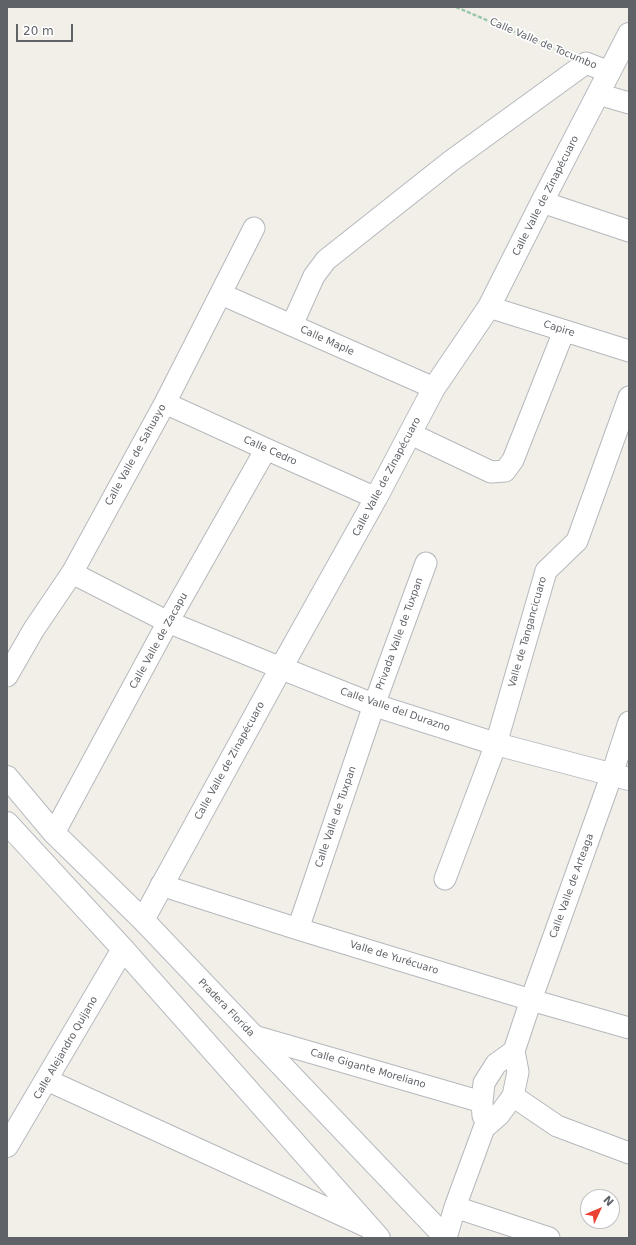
<!DOCTYPE html>
<html>
<head>
<meta charset="utf-8">
<style>
  body { margin:0 }
  #map { position:relative; width:636px; height:1245px; overflow:hidden; background:#f1efe8; font-family:"DejaVu Sans",sans-serif }
  canvas { display:block }
  .frame { position:absolute; inset:0; border:8px solid #5f6368; pointer-events:none }
  .north { position:absolute; left:580px; top:1189px; width:40px; height:40px; box-sizing:border-box; background:#fff; border:1px solid #bfc1c3; border-radius:50%; rotate:46deg; font-size:11px; font-weight:700; line-height:16px; text-align:center; color:#5f6368 }
  .north::after { content:''; display:block; margin:auto; width:14px; height:18px; background:#ea4335; clip-path:polygon(50% 0,100% 100%,50% 72%,0 100%) }
  .scale { position:absolute; left:16px; top:24px; width:57px; height:18px; box-sizing:border-box; border:2px solid #5f6368; border-top:0; padding-left:5px; font-size:12px; line-height:14px; white-space:nowrap; color:#5f6368; -webkit-text-stroke:3px #fff; paint-order:stroke }
</style>
</head>
<body>
<div id="map">
<canvas width="636" height="1245"></canvas>
<div class="frame"></div>
<div class="north">N</div>
<div class="scale">20 m</div>
</div>
<script>
const ctx = document.querySelector('canvas').getContext('2d');
ctx.lineJoin = 'round';
const toPath = rows => new Path2D(rows.map(r => 'M' + r).join(''));
function strokePath(path, color, width, dash) { ctx.strokeStyle = color; ctx.lineWidth = width; ctx.lineCap = dash ? 'butt' : 'round'; ctx.setLineDash(dash || []); ctx.stroke(path); }
function drawText(font, color, halo, rows, align = 'center') {
  ctx.font = font + ' "DejaVu Sans",sans-serif'; ctx.lineWidth = 3.5; ctx.setLineDash([]); ctx.textBaseline = 'middle'; ctx.strokeStyle = halo; ctx.fillStyle = color; for (const [text, x, y, turn = 0] of rows) {
    ctx.save(); ctx.translate(x, y); ctx.rotate((+turn || 0) * Math.PI / 180); ctx.textAlign = isNaN(turn) ? turn : align; if (halo) ctx.strokeText(text, 0, 0); ctx.fillText(text, 0, 0); ctx.restore();
  }
}
const path = toPath([
  [456,7,566,54]
]);
const street = toPath([
  [598,94,629,103],
  [542,202,629,231],
  [221,294,434,388],
  [489,307,629,351],
  [292,325,314,276,326,260,451,161,586,63,609,72],
  [165,403,266,449,376,498],
  [411,434,491,472,505,471,513,460,564,331],
  [72,573,168,622,281,668],
  [7,676,34,629,72,573,165,403,254,228],
  [54,833,168,622,266,449],
  [445,879,496,744,546,571,577,541,629,397],
  [161,885,298,929,531,1000,629,1028],
  [298,929,374,705,426,563],
  [254,1036,482,1102],
  [47,1080,370,1228],
  [513,1096,557,1126,629,1153],
  [483,1116,482,1102,484,1083,496,1064,514,1051],
  [455,1207,549,1238],
  [446,1238,455,1207,484,1128,499,1115,513,1096,518,1072,514,1051,531,1000,612,774,629,722]
]);
const secondary = toPath([
  [281,668,374,705,496,744,629,779],
  [7,777,54,833,143,920,446,1238],
  [7,823,123,949,379,1238],
  [143,920,281,668,376,498,434,388,489,307,542,202,629,34],
  [7,1146,123,949]
]);
const streetNames = [
  ["Calle Valle de Tocumbo",543,44,23],
  ["Calle Valle de Zinapécuaro",546,196,-63],
  ["Capire",559,329,18],
  ["Calle Maple",327,341,24],
  ["Calle Cedro",270,451,24],
  ["Calle Valle de Sahuayo",136,455,-61],
  ["Calle Valle de Zinapécuaro",387,477,-62],
  ["Valle de Tangancicuaro",528,632,-74],
  ["Privada Valle de Tuxpan",400,634,-70],
  ["Calle Valle de Zacapu",159,641,-61],
  ["Calle Valle del Durazno",395,710,19],
  ["Calle Valle de Zinapécuaro",230,761,-61],
  ["Calle Valle de Tuxpan",336,817,-71],
  ["Calle Valle de Arteaga",572,886,-70],
  ["Valle de Yurécuaro",394,958,17],
  ["Pradera Florida",226,1008,46],
  ["Calle Alejandro Quijano",66,1048,-60],
  ["Calle Gigante Moreliano",368,1069,16]
];
strokePath(street, '#b5b8bc', 23);
strokePath(secondary, '#b6babf', 24);
strokePath(path, '#9cc7a9', 2.5, [4, 2]);
strokePath(street, '#fff', 21);
strokePath(secondary, '#fff', 22);
drawText('10px', '#5f6368', '#fff', streetNames);
</script>
</body>
</html>
